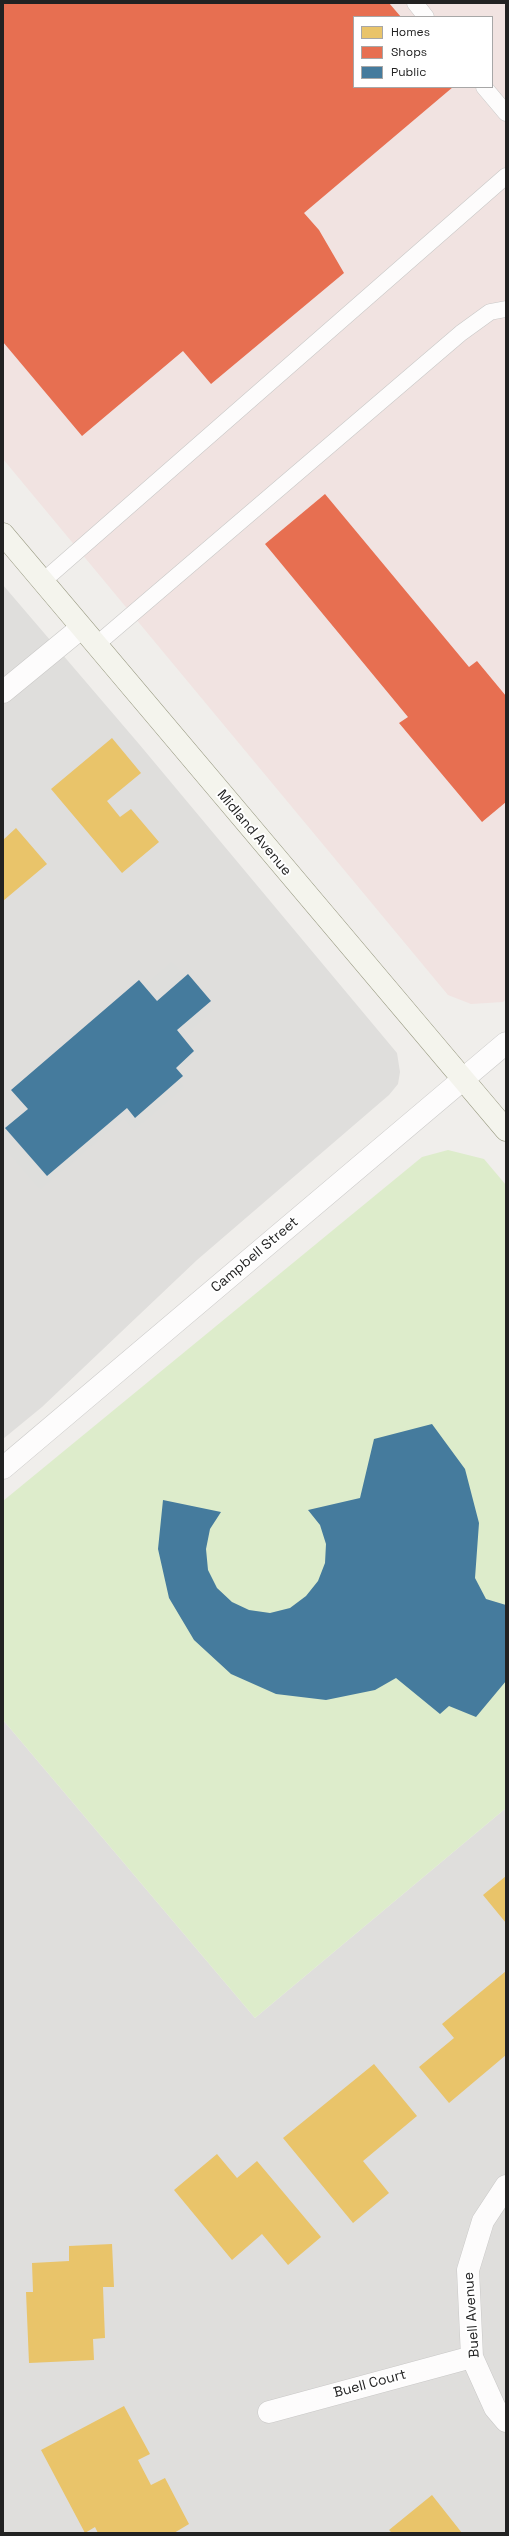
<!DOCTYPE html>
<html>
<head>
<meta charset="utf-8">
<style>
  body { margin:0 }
  #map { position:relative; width:509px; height:2536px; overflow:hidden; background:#f0eeeb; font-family:"Space Grotesk",sans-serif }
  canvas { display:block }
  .frame { position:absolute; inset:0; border:4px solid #222; pointer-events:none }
  .legend { position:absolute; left:353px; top:16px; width:140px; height:72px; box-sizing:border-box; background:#fff; border:1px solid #a7a7a7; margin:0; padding:5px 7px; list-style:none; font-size:12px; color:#222 }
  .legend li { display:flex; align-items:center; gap:8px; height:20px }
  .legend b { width:20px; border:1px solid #a7a7a7 }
</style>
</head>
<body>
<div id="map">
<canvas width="509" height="2536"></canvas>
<div class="frame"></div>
<ul class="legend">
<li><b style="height:11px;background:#e9c46a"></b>Homes</li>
<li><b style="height:11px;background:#e76f51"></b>Shops</li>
<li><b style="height:11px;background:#457b9d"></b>Public</li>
</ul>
</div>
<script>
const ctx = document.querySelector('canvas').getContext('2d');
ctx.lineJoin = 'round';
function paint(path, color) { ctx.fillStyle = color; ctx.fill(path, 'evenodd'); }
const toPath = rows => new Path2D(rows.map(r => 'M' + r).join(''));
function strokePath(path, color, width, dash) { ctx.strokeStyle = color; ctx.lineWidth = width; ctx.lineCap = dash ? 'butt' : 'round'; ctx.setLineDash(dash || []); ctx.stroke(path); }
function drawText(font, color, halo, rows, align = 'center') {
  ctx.font = font + ' "Space Grotesk",sans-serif'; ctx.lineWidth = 4; ctx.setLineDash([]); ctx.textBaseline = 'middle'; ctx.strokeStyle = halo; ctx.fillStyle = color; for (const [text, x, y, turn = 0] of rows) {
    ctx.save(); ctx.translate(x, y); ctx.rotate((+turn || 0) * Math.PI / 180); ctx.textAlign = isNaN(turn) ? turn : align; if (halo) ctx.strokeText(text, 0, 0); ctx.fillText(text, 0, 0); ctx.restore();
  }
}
const residential = toPath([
  [3,585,139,744,397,1053,400,1072,398,1084,389,1095,197,1260,42,1407,3,1439],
  [3,1720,255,2018,506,1808,506,2533,3,2533]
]);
const commercial = toPath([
  [3,3,506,3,506,999,503,1002,471,1004,448,995,3,459],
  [354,17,492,17,492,87,354,87]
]);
const religious = toPath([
  [172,962,213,1010,177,1042,192,1060,174,1075,184,1087,134,1130,124,1118,40,1189,3,1146,3,1107]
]);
const grass = toPath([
  [448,1150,484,1159,506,1185,506,1808,255,2018,3,1720,3,1501,422,1157]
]);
const homes = toPath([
  [112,738,141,773,107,801,120,817,131,809,159,842,122,873,51,789],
  [16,828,47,864,3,901,3,840],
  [506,1876,506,1923,483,1895],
  [506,1971,506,2055,449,2103,419,2067,454,2038,442,2024],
  [374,2064,417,2116,363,2161,389,2193,353,2223,283,2138],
  [217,2154,237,2178,257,2161,321,2237,288,2265,262,2234,232,2260,174,2190],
  [112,2244,114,2287,103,2287,105,2338,93,2339,94,2360,29,2363,26,2292,33,2292,32,2263,69,2261,69,2246],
  [124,2406,150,2454,138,2460,151,2485,165,2478,189,2524,174,2533,98,2533,95,2527,85,2533,41,2450],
  [432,2495,462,2533,392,2533,389,2530]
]);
const shops = toPath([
  [3,3,389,3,401,17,354,17,354,87,453,87,304,213,319,230,344,273,211,384,183,351,82,436,3,342],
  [325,494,469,667,477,661,506,696,506,802,482,822,399,723,408,717,265,544]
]);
const public = toPath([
  [188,974,211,1001,177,1030,194,1051,176,1068,183,1076,135,1118,127,1108,47,1176,5,1128,28,1109,11,1090,139,980,157,1001],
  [432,1424,465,1469,479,1523,475,1578,486,1599,506,1605,506,1681,476,1717,449,1706,440,1714,396,1678,375,1690,326,1700,276,1694,231,1674,194,1640,169,1598,158,1549,163,1500,221,1512,210,1529,206,1549,208,1570,217,1588,232,1602,249,1610,270,1613,290,1608,306,1596,318,1581,325,1563,326,1544,320,1525,308,1510,360,1498,374,1439]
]);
const service = toPath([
  [415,3,426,17],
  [484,87,506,113],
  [42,582,506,176],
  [96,645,461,333,490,312,506,309]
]);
const minor = toPath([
  [3,692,81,628],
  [3,1468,506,1043],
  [506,2186,483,2221,468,2270,472,2357,495,2408,506,2421],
  [269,2412,472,2357]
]);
const secondary = toPath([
  [3,534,506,1130]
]);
const streetNames = [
  ["Midland Avenue",254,833,50],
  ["Campbell Street",255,1255,-40],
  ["Buell Avenue",472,2315,-94],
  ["Buell Court",370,2384,-15]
];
paint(residential, '#dfdedc');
paint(commercial, '#f1e3e1');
paint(religious, '#dededc');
paint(grass, '#ddeccb');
paint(homes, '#e9c46a');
paint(shops, '#e76f51');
paint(public, '#457b9d');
strokePath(service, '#c9c8c7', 17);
strokePath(minor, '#c9c8c7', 23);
strokePath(secondary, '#999a82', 23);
strokePath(service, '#fdfcfc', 16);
strokePath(minor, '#fdfcfc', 22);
strokePath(secondary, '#f4f4ed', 22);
drawText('14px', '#222', '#fff', streetNames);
</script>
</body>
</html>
